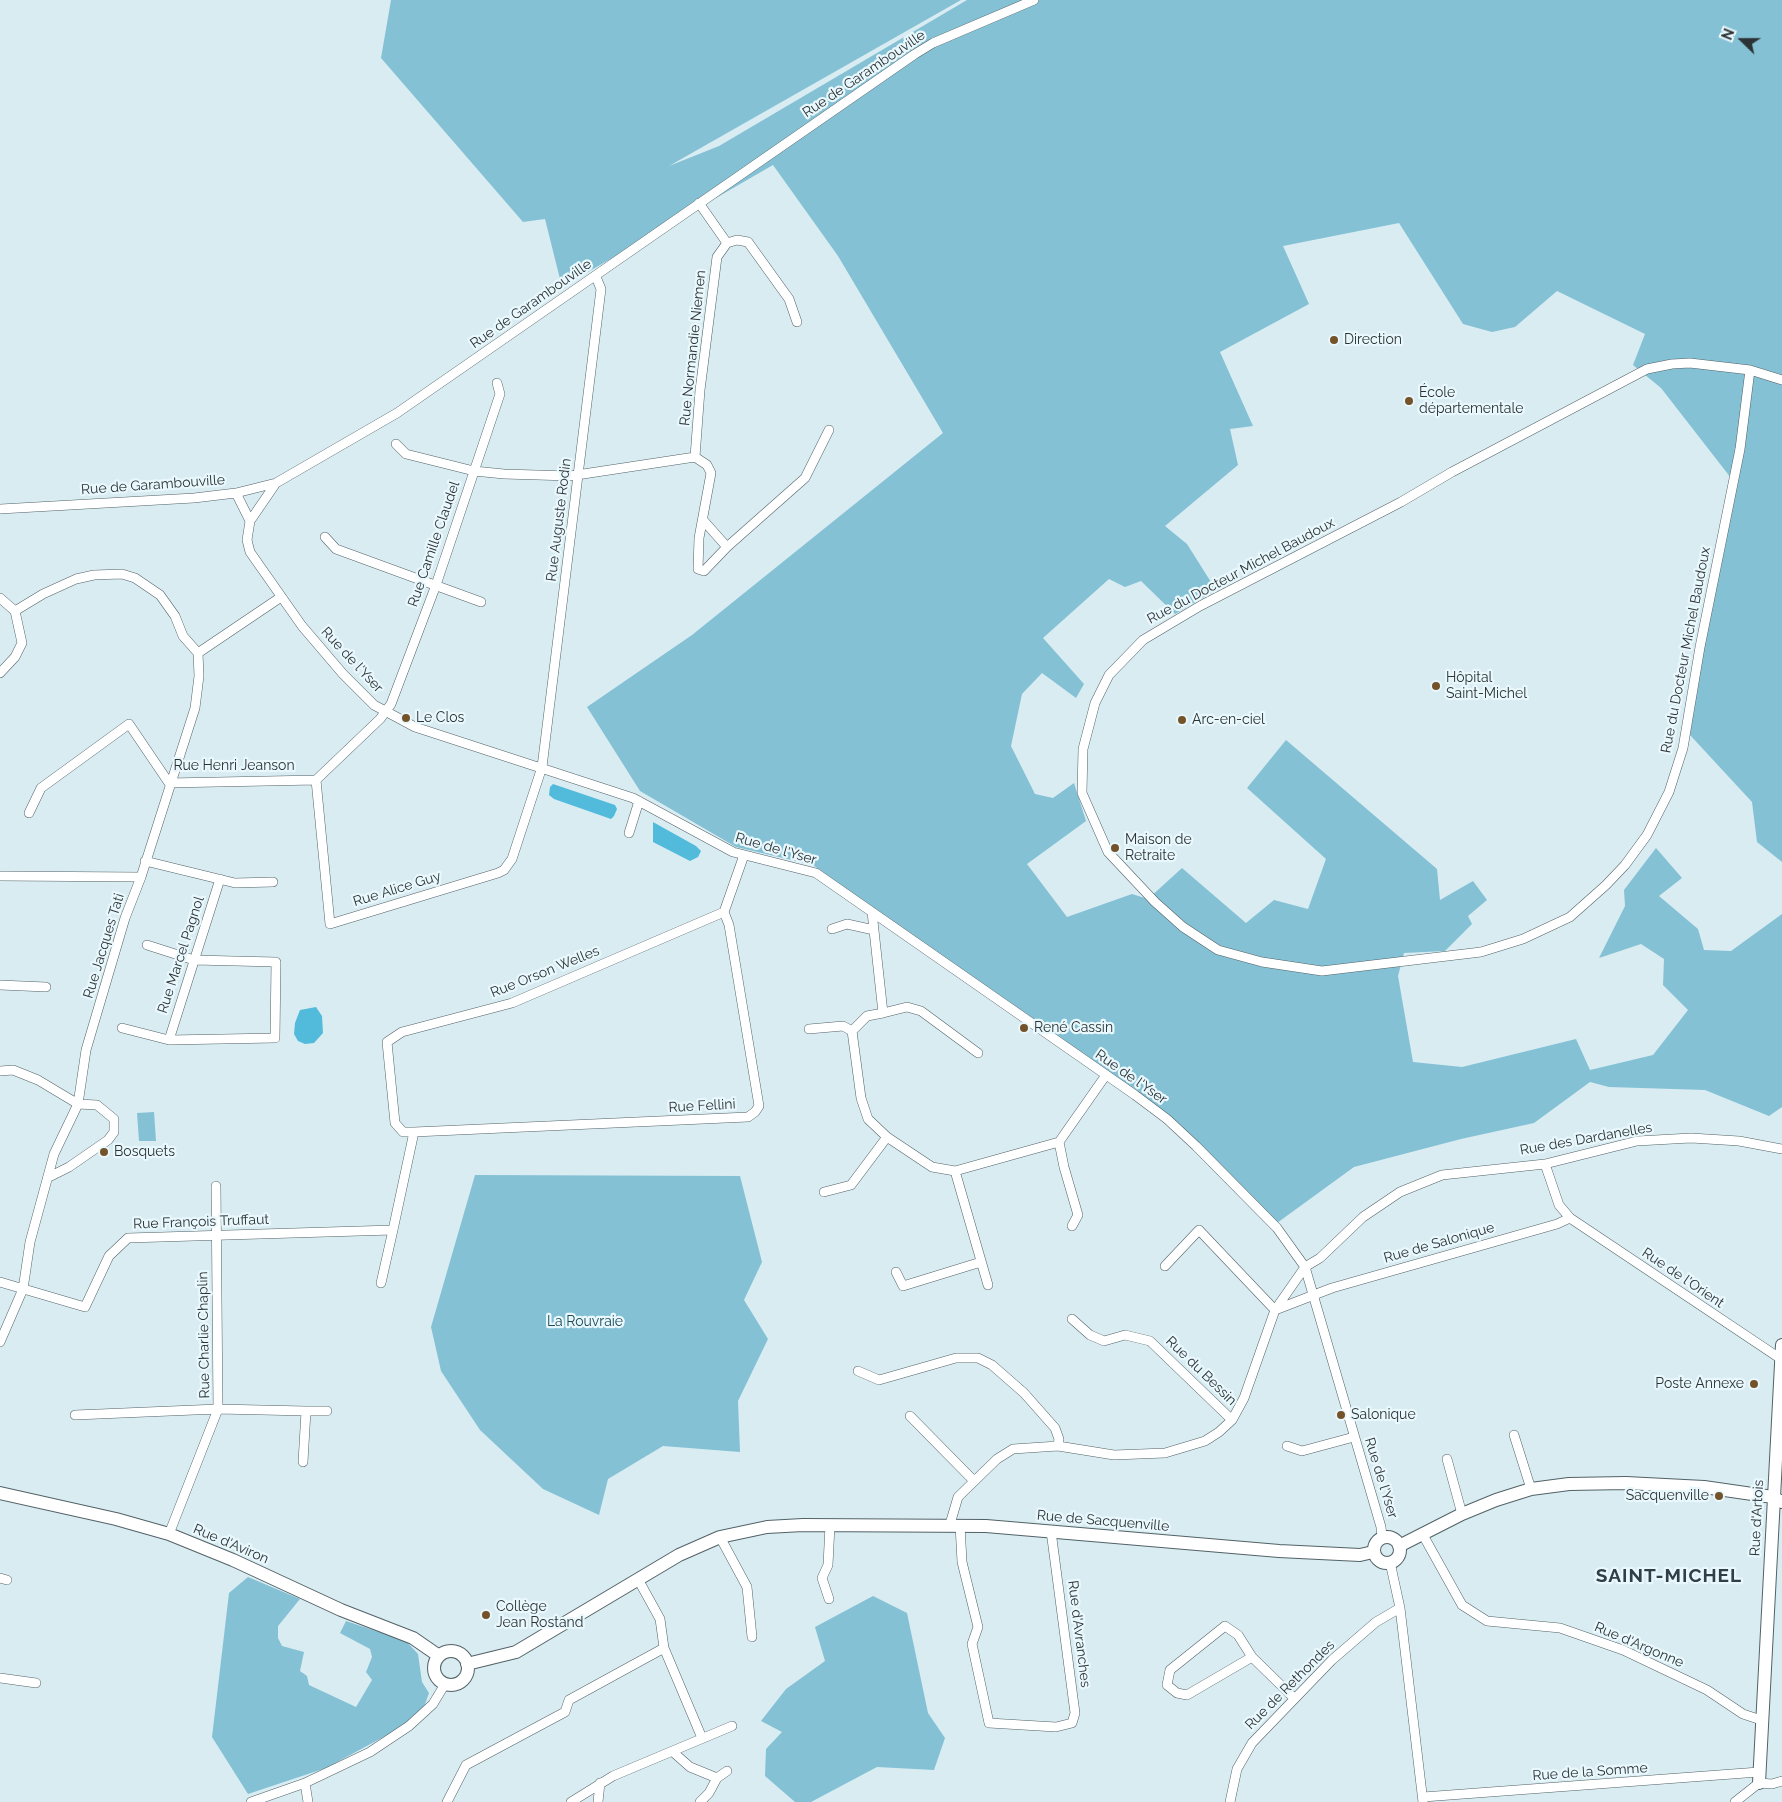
<!DOCTYPE html>
<html>
<head>
<meta charset="utf-8">
<style>
  body { margin:0 }
  #map { position:relative; width:1782px; height:1802px; overflow:hidden; background:#d9ecf2; font-family:Raleway,sans-serif }
  canvas { display:block }
  .north { position:absolute; left:1717px; top:15px; width:50px; height:50px; -webkit-text-stroke:4px #e9f8fd; paint-order:stroke; rotate:292deg; font-size:14px; font-weight:700; line-height:20px; text-align:center; color:#2c3336 }
  .north::after { content:''; display:block; margin:auto; width:18px; height:22px; background:#2c3336; clip-path:polygon(50% 0,100% 100%,50% 72%,0 100%) }
</style>
</head>
<body>
<div id="map">
<canvas width="1782" height="1802"></canvas>
<div class="north">N</div>
</div>
<script>
const ctx = document.querySelector('canvas').getContext('2d');
ctx.lineJoin = 'round';
function paint(path, color) { ctx.fillStyle = color; ctx.fill(path, 'evenodd'); }
const toPath = rows => new Path2D(rows.map(r => 'M' + r).join(''));
function strokePath(path, color, width, dash) { ctx.strokeStyle = color; ctx.lineWidth = width; ctx.lineCap = dash ? 'butt' : 'round'; ctx.setLineDash(dash || []); ctx.stroke(path); }
function drawText(font, color, halo, rows, align = 'center') {
  ctx.font = font + ' Raleway,sans-serif'; ctx.lineWidth = 4.5; ctx.setLineDash([]); ctx.textBaseline = 'middle'; ctx.strokeStyle = halo; ctx.fillStyle = color; for (const [text, x, y, turn = 0] of rows) {
    ctx.save(); ctx.translate(x, y); ctx.rotate((+turn || 0) * Math.PI / 180); ctx.textAlign = isNaN(turn) ? turn : align; if (halo) ctx.strokeText(text, 0, 0); ctx.fillText(text, 0, 0); ctx.restore();
  }
}
const green = toPath([
  [391,0,961,0,669,166,719,146,967,0,1782,0,1782,862,1757,842,1752,802,1690,735,1731,478,1661,388,1633,365,1645,334,1557,291,1515,327,1492,332,1463,324,1399,223,1283,246,1309,304,1220,352,1253,426,1230,429,1238,465,1165,526,1187,544,1216,590,1175,614,1141,581,1125,587,1109,579,1043,638,1084,684,1076,698,1042,673,1022,694,1011,746,1035,794,1053,798,1074,783,1086,821,1027,864,1067,917,1132,894,1148,899,1182,868,1246,923,1274,900,1308,909,1326,859,1247,788,1286,740,1437,869,1440,900,1473,881,1487,900,1468,916,1472,924,1445,951,1404,953,1398,976,1413,1062,1462,1067,1576,1039,1590,1070,1653,1055,1688,1010,1663,985,1664,959,1641,944,1599,958,1625,906,1624,890,1656,848,1682,878,1659,896,1698,929,1704,950,1731,951,1782,914,1782,1107,1769,1116,1705,1090,1609,1087,1590,1082,1534,1123,1461,1139,1354,1167,1277,1223,1165,1114,988,993,813,865,736,847,640,791,587,707,692,635,943,433,838,256,773,165,562,287,545,219,523,222,381,58],
  [154,1112,156,1141,139,1141,137,1113],
  [475,1175,740,1176,762,1262,744,1300,768,1339,738,1401,740,1452,663,1446,608,1479,599,1515,543,1489,480,1430,441,1371,431,1327],
  [248,1577,300,1599,278,1626,278,1638,282,1646,304,1652,300,1671,307,1676,309,1685,356,1707,372,1680,366,1672,372,1657,370,1649,340,1633,346,1621,406,1641,418,1654,422,1682,429,1693,424,1707,402,1727,326,1768,248,1794,212,1737,229,1593],
  [873,1596,907,1613,928,1713,945,1738,934,1770,877,1767,811,1802,795,1802,765,1776,766,1749,782,1732,761,1721,786,1689,825,1661,815,1627]
]);
const water = toPath([
  [553,784,615,805,617,809,614,816,611,819,554,799,549,795,550,787],
  [653,822,696,846,701,851,698,857,690,861,653,842],
  [316,1007,322,1016,323,1033,314,1043,305,1044,298,1041,294,1034,295,1023,300,1010]
]);
const street = toPath([
  [699,203,727,243],
  [1750,370,1740,449,1700,647,1683,748,1669,792,1647,835,1625,865,1606,885,1570,917,1523,939,1481,952,1322,971,1262,962,1218,950,1183,927,1155,902,1108,852,1082,793,1083,749,1095,703,1109,675,1143,640,1200,606,1401,502,1452,472,1647,369,1672,364,1690,363,1750,370,1782,380],
  [396,444,406,454,474,471,504,474,570,476,695,457],
  [695,457,700,390,717,257,727,243,737,240,748,242,789,299,797,322],
  [695,457,707,465,711,473,699,538,698,569,704,571,727,547,805,478,829,430],
  [276,483,250,521,247,540,250,552,302,626,343,674,374,705,415,727,633,798,733,852,816,873,1135,1095,1167,1119,1196,1146,1277,1228,1305,1267,1381,1527,1382,1537],
  [236,493,250,521],
  [0,509,194,498,236,493,276,483,397,413,915,54,933,43,1034,0],
  [703,520,727,547],
  [325,537,336,549,481,602],
  [0,598,15,611,43,594,76,579,94,575,122,574,135,578,160,595,175,616,183,636,198,653],
  [198,653,281,597],
  [0,673,15,657,22,643,15,611],
  [316,780,330,924,498,873,504,870,512,859,542,767,601,289,596,277],
  [29,813,41,788,129,724,169,783,316,780,380,719,391,704,436,585,500,394,497,383],
  [629,833,639,801],
  [145,861,235,883,273,882],
  [0,876,141,877],
  [724,912,512,1003,402,1032,387,1042,395,1123,403,1132,414,1132,748,1117,755,1112,759,1106,729,925,724,912,744,855],
  [872,912,883,1013,867,1016,852,1031,861,1098,868,1119,887,1137],
  [832,929,847,924,874,930],
  [0,985,46,987],
  [883,1013,907,1007,921,1011,978,1053],
  [122,1028,169,1040,275,1038,276,962,194,960,147,945],
  [809,1029,843,1026,852,1031],
  [169,1040,220,879],
  [0,1071,13,1070,38,1080,78,1104,97,1105,114,1119,114,1132,108,1140,69,1167,49,1177],
  [1545,1164,1559,1205,1570,1218,1781,1359],
  [955,1171,988,1285],
  [824,1192,851,1185,887,1137,932,1167,955,1171,1059,1142],
  [1072,1226,1078,1215,1064,1167,1059,1142,1106,1075],
  [1165,1266,1199,1230,1275,1310],
  [896,1272,903,1286,981,1262],
  [0,1282,85,1307,109,1256,128,1238,393,1230,414,1132],
  [381,1283,393,1230],
  [1275,1310,1332,1288,1557,1224,1570,1218],
  [1072,1319,1090,1335,1104,1341,1125,1335,1150,1341,1232,1420],
  [0,1342,23,1289,30,1242,54,1154,78,1104,86,1050,125,918,141,877,195,708,199,676,198,653],
  [858,1371,879,1380,956,1358,978,1358,992,1365,1024,1393,1055,1428,1059,1439,1058,1446],
  [306,1411,327,1411],
  [75,1415,218,1409,306,1411,303,1462],
  [910,1416,974,1481],
  [1514,1435,1531,1489],
  [1287,1446,1302,1451,1354,1437],
  [1447,1459,1462,1514],
  [950,1524,958,1497,997,1459,1013,1449,1058,1446,1114,1455,1165,1453,1205,1441,1219,1432,1232,1420,1244,1398,1275,1310,1305,1267,1320,1258,1363,1217,1400,1192,1442,1175,1545,1164,1637,1141,1691,1138,1739,1141,1782,1149],
  [960,1525,962,1562,978,1627,972,1644,989,1723,1056,1727,1072,1723,1075,1713,1051,1531],
  [169,1534,218,1409,216,1186],
  [1423,1535,1462,1605,1487,1621,1560,1628,1623,1650,1707,1690,1743,1714,1761,1720],
  [720,1537,747,1587,752,1637],
  [1390,1562,1400,1608,1423,1802],
  [0,1578,7,1580],
  [639,1581,660,1619,664,1648,702,1738],
  [829,1599,822,1578,828,1565,830,1525],
  [1252,1657,1238,1635,1225,1626,1170,1670,1167,1685,1177,1693,1187,1695,1252,1657,1294,1698],
  [0,1678,36,1683],
  [673,1752,690,1767,717,1778,709,1793,700,1802],
  [717,1778,727,1771],
  [305,1783,308,1802],
  [1423,1797,1759,1772],
  [251,1802,305,1783,370,1752,409,1726,433,1704,445,1684],
  [447,1802,466,1765,565,1712,569,1700,664,1648],
  [571,1802,613,1776,732,1726],
  [598,1802,600,1783],
  [1230,1802,1237,1769,1252,1743,1332,1660,1376,1622,1400,1608],
  [1735,1802,1759,1783,1772,1784,1782,1781]
]);
const secondary = toPath([
  [0,1493,116,1519,169,1534,233,1560,341,1610,413,1638,439,1656],
  '1374 1550a13 13 0 1 1 26 0a13 13 0 1 1-26 0Z',
  [1399,1546,1462,1514,1496,1500,1531,1489,1569,1484,1626,1483,1704,1487,1773,1497,1782,1502],
  '434 1668a17 17 0 1 1 34 0a17 17 0 1 1-34 0Z',
  [467,1664,516,1652,679,1555,720,1537,767,1527,803,1525,986,1526,1279,1551,1360,1555,1373,1552],
  [1759,1783,1782,1345]
]);
const markers = [
  [1334,340,5,"#74522a"],
  [1409,401,5,"#74522a"],
  [1436,686,5,"#74522a"],
  [406,718,5,"#74522a"],
  [1182,720,5,"#74522a"],
  [1115,848,5,"#74522a"],
  [1024,1028,5,"#74522a"],
  [104,1152,5,"#74522a"],
  [1754,1384,5,"#74522a"],
  [1341,1415,5,"#74522a"],
  [1719,1496,5,"#74522a"],
  [486,1615,5,"#74522a"]
];
const streetNames = [
  ["Rue de Garambouville",864,74,-34],
  ["Rue de Garambouville",531,304,-35],
  ["Rue Normandie Niemen",693,348,-84],
  ["Rue de Garambouville",153,485,-4],
  ["Rue Auguste Rodin",559,520,-83],
  ["Rue Camille Claudel",434,544,-71],
  ["Rue du Docteur Michel Baudoux",1241,571,-28],
  ["Rue du Docteur Michel Baudoux",1686,650,-79],
  ["Rue de l'Yser",352,660,47],
  ["Rue Henri Jeanson",234,766],
  ["Rue de l'Yser",776,849,16],
  ["Rue Alice Guy",397,889,-17],
  ["Rue Jacques Tati",104,946,-73],
  ["Rue Marcel Pagnol",181,955,-72],
  ["Rue Orson Welles",545,972,-22],
  ["Rue de l'Yser",1131,1077,35],
  ["Rue Fellini",702,1106,-3],
  ["Rue des Dardanelles",1586,1139,-10],
  ["Rue François Truffaut",201,1222,-2],
  ["Rue de Salonique",1439,1243,-16],
  ["Rue de l'Orient",1683,1278,34],
  ["Rue Charlie Chaplin",204,1335,-91],
  ["Rue du Bessin",1201,1371,44],
  ["Rue de l'Yser",1381,1478,73],
  ["Rue d'Artois",1757,1518,-87],
  ["Rue de Sacquenville",1103,1521,5],
  ["Rue d'Aviron",231,1544,23],
  ["Rue d'Avranches",1079,1634,83],
  ["Rue d'Argonne",1639,1645,23],
  ["Rue de Rethondes",1290,1685,-45],
  ["Rue de la Somme",1590,1772,-4]
];
const poiNames = [
  ["Direction",1344,340],
  ["École",1419,393],
  ["départementale",1419,409],
  ["Hôpital",1446,678],
  ["Saint-Michel",1446,694],
  ["Le Clos",416,718],
  ["Arc-en-ciel",1192,720],
  ["Maison de",1125,840],
  ["Retraite",1125,856],
  ["René Cassin",1034,1028],
  ["Bosquets",114,1152],
  ["Poste Annexe",1744,1384,"right"],
  ["Salonique",1351,1415],
  ["Sacquenville",1709,1496,"right"],
  ["Collège",496,1607],
  ["Jean Rostand",496,1623]
];
const parkNames = [
  ["La Rouvraie",585,1322]
];
const districtNames = [
  ["SAINT-MICHEL",1669,1576]
];
paint(green, '#84c1d5');
paint(water, '#52bbdb');
strokePath(street, '#526267', 10);
strokePath(secondary, '#526267', 14);
strokePath(street, '#fff', 9);
strokePath(secondary, '#fff', 12);
for (const [x, y, r, color] of markers) { const dot = new Path2D(); dot.arc(x, y, r, 0, 2 * Math.PI); ctx.fillStyle = color; ctx.fill(dot); strokePath(dot, '#e9f8fd', 2); }
drawText('14px', '#2c3336', '#e9f8fd', streetNames);
drawText('14px', '#2c3336', '#e9f8fd', poiNames, 'left');
drawText('14px', '#1b4956', '#e9f8fd', parkNames);
ctx.letterSpacing = '1px';
drawText('bold 19px', '#303f45', '#e9f8fd', districtNames);
ctx.letterSpacing = '0px';
</script>
</body>
</html>
